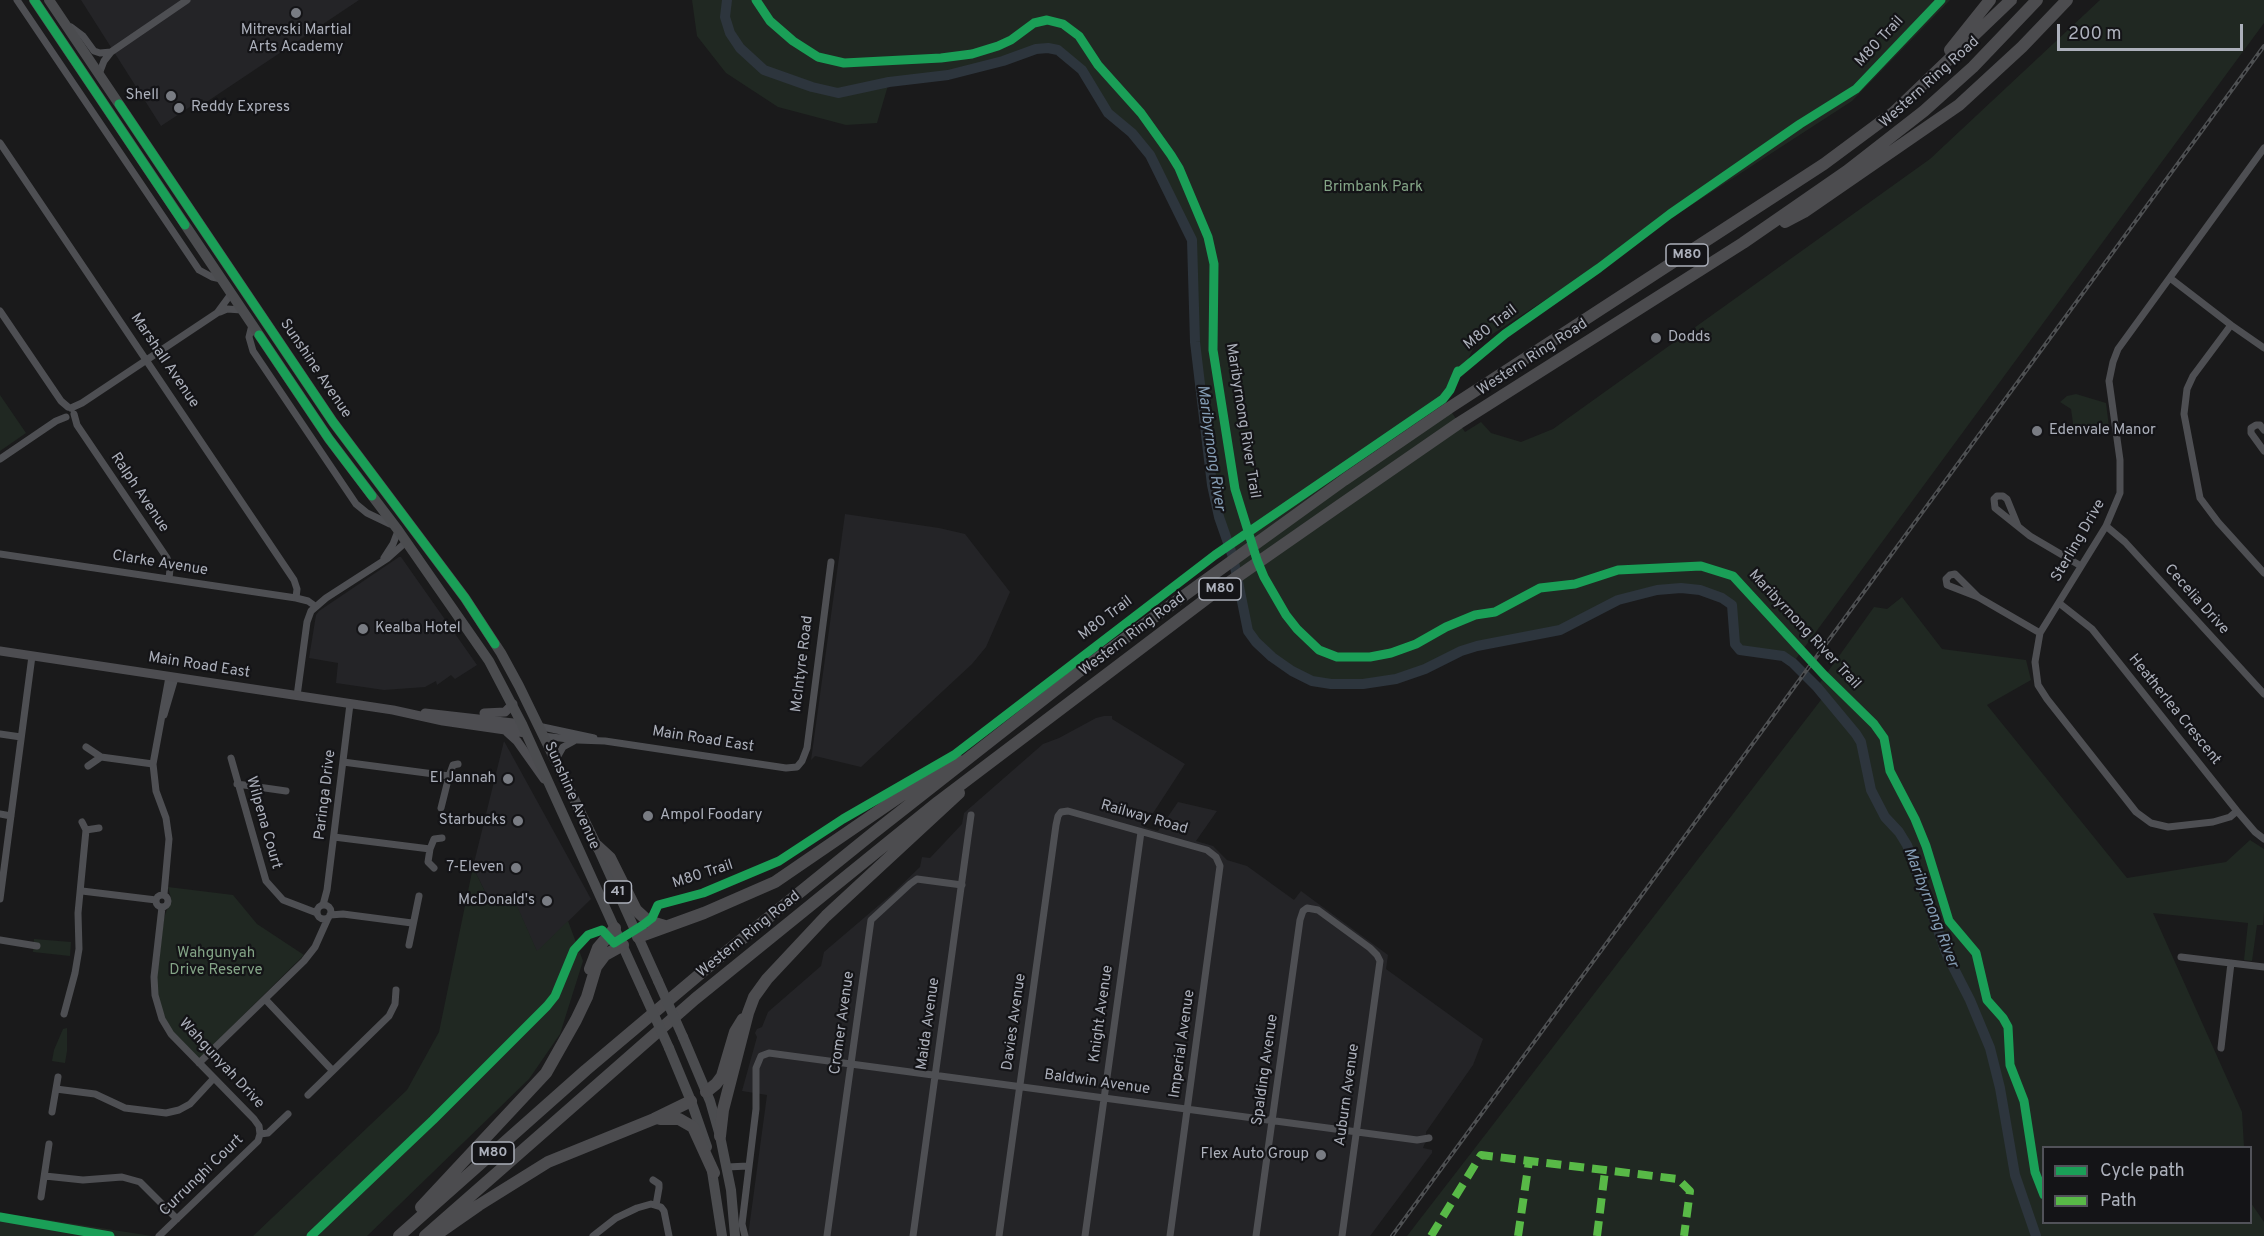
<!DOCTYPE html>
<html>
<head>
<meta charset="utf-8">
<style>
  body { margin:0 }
  #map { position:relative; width:2264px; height:1236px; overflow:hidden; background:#1a1a1b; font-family:Overpass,sans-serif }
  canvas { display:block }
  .legend { position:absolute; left:2042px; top:1146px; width:210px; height:78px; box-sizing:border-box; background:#141417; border:2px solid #515259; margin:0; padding:8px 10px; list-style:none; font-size:18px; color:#acb0bb }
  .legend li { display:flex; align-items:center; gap:12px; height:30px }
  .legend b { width:30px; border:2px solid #515259 }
  .scale { position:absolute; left:2057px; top:24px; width:186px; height:27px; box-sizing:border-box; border:3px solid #acb0bb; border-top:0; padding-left:8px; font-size:18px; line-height:21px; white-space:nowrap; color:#acb0bb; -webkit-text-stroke:4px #141417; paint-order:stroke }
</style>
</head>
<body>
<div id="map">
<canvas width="2264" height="1236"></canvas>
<ul class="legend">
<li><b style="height:8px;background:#1a9f57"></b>Cycle path</li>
<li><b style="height:8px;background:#58b947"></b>Path</li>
</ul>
<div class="scale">200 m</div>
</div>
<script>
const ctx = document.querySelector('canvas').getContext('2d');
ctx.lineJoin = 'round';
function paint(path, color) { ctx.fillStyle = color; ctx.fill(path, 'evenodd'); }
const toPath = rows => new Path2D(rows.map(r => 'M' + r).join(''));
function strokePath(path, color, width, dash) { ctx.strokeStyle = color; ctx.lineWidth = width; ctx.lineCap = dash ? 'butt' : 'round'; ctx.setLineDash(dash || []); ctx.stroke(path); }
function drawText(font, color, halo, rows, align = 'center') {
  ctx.font = font + ' Overpass,sans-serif'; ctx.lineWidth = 4.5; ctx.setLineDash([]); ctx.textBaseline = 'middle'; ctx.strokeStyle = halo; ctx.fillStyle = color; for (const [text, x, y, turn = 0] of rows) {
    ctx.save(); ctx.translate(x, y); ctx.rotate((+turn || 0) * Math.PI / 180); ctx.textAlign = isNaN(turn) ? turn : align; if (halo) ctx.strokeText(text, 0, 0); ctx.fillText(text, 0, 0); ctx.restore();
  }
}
const built = toPath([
  [81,0,359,0,205,103,202,99,161,126],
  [845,514,939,528,965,534,1010,592,986,647,972,664,861,767,815,756,811,760],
  [399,557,401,557,477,665,455,679,451,675,437,685,436,681,425,687,384,690,336,683,338,663,309,658,316,615,319,611],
  [1104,716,1112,716,1112,719,1185,764,1144,827,1158,831,1178,802,1217,811,1196,841,1213,846,1227,860,1247,866,1294,900,1301,891,1388,955,1386,969,1483,1039,1473,1065,1426,1132,1426,1135,1430,1134,1431,1140,1425,1143,1423,1148,1432,1150,1432,1153,1370,1236,748,1236,767,1095,742,1091,757,1037,755,1033,757,1029,762,1027,768,1012,821,966,824,952,892,894,920,867,922,857,930,858,962,824,964,813,1043,744,1059,738,1096,718],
  [504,741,591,899,537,952,514,900,501,905,489,900,473,867]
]);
const green = toPath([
  [692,0,1950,0,1852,101,1485,339,1473,349,1450,395,1442,398,1465,432,1481,422,1491,433,1521,442,1553,429,1930,159,2100,0,2264,0,2264,23,1793,663,1783,656,1740,650,1735,644,1732,605,1714,594,1700,590,1681,588,1631,595,1560,630,1477,646,1461,652,1425,669,1396,679,1363,684,1331,684,1312,681,1292,671,1272,657,1256,642,1248,631,1233,557,1219,517,1212,485,1195,342,1192,240,1150,155,1132,133,1108,113,1082,69,1058,50,1048,48,1036,49,1002,61,948,75,889,82,877,123,846,125,778,107,726,73,697,36],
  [2076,394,2106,403,2109,427,2074,430,2071,409,2060,402,2067,396],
  [0,395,26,433,0,451],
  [1902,597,1942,649,2026,660,2031,680,1987,705,2127,878,2226,862,2250,840,2264,849,2264,912,2263,925,2257,925,2252,961,2244,960,2248,923,2153,913,2242,1112,2244,1147,2044,1148,2044,1222,2250,1222,2251,1203,2264,1222,2264,1236,1407,1236,1824,696,1817,687,1874,607,1887,609],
  [473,867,489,900,501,905,514,899,537,951,568,921,583,961,560,1034,529,1079,367,1236,253,1236,407,1090,439,1032],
  [168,887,233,895,257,924,304,955,199,1059,171,1030,158,1002,156,984,164,918,171,898],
  [34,939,71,942,70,956,33,952],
  [67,1028,67,1051,65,1063,52,1061,54,1050,63,1029],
  [0,1213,49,1220,152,1236,0,1236]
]);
const river = toPath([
  [727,0,725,17,730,33,740,48,764,70,812,87,838,93,889,82,948,75,1003,61,1036,49,1048,48,1058,50,1082,70,1108,113,1132,133,1150,155,1192,240,1195,342,1212,485,1219,517,1233,557,1248,631,1256,642,1272,657,1292,671,1312,681,1331,684,1363,684,1396,679,1425,669,1461,651,1477,646,1560,630,1618,600,1657,590,1681,588,1700,590,1722,598,1732,605,1735,644,1740,650,1783,656,1793,663,1817,687,1856,734,1861,742,1871,790,1885,817,1899,832,1907,845,1947,955,1970,1000,1990,1048,2000,1088,2015,1175,2036,1236]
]);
const minor = toPath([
  [17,0,199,270,212,277,221,279],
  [71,27,83,36,94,51,100,53,111,52],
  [99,74,104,61,111,52,187,0],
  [0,143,294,580,297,589,296,598],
  [2170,278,2231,325,2264,348],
  [0,311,61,401,68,407],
  [220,312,227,309,242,310],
  [252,325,249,337,253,351,356,504,367,513,390,524],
  [2231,325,2193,376,2187,389,2184,414,2200,498,2218,522,2264,573],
  [71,408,82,403,217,313,231,294],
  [74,414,77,425,167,558,170,569,169,579],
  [2264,430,2260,425,2256,425,2251,428,2251,433,2264,451],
  [0,459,56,421,66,417],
  [2018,526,2007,499,2003,496,1997,496,1994,499,1995,508,2030,536,2081,566],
  [2106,526,2125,542,2264,694],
  [0,554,296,598,308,601,315,606],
  [384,558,393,544,398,531],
  [1978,597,1955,574,1950,575,1946,579,1947,585,1978,597,2040,633],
  [2059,603,2092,629,2237,811,2255,832,2264,839],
  [297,696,307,622,311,611,326,598,388,558,406,542],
  [164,715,175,678],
  [538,726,594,738],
  [0,734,21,737],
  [543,736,577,740,605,741,786,768,797,767,802,761,807,748,831,562],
  [86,747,101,757,88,766],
  [101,757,153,764],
  [231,758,266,881,283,900,317,913],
  [555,761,563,747,574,741],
  [343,762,449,776,441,808],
  [449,776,453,765,458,764],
  [237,784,286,791],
  [2237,811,2230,817,2213,822,2168,827,2151,823,2136,812,2047,699,2038,685,2035,662,2040,633,2106,526,2120,493,2120,460,2109,381,2113,362,2118,349,2264,148],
  [0,814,11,816],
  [82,822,86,830,99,828],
  [334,837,430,849],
  [434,868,428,862,430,849,434,839,442,838],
  [82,891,156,900],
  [164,894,169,839,166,818,156,791,153,764,169,677],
  '156 901a6 6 0 1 1 12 0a6 6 0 1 1-12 0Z',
  [0,899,32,656],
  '317 912a7 7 0 1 1 14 0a7 7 0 1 1-14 0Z',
  [323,905,327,890,350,704],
  [330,915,343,914,412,923],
  [0,940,37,946],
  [409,945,419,896],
  [2181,957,2264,967],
  [265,999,332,1070],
  [64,1014,75,973,79,949,78,913,86,830],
  [2221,1048,2231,963],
  [199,1063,304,961,315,947,328,918],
  [56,1089,95,1094,125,1108,166,1113,179,1110,190,1104,214,1078],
  [308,1095,389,1016,395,1004,396,990],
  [52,1112,58,1077],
  [260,1134,268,1133,288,1114],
  [727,1167,748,1166],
  [45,1176,83,1180,122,1177,140,1182,177,1219],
  [653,1180,659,1184,659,1188,656,1205],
  [41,1197,49,1144],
  [159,1236,258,1141,260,1134,259,1126,254,1119,171,1034,162,1019,155,995,154,977,162,907],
  [593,1236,616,1218,637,1208,651,1204,661,1207,664,1211,669,1236],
  [745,1236,742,1224,756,1109,756,1068,761,1056,769,1053,1417,1140,1429,1138],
  [827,1236,871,920,910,884,917,879,962,885],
  [913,1236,971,815],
  [999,1236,1056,825,1058,816,1061,812,1068,811,1207,850,1216,857,1220,866,1170,1236],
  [1085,1236,1141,832],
  [1256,1236,1300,920,1303,911,1307,908,1318,910,1370,948,1377,955,1380,961,1342,1236]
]);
const secondary = toPath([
  [0,651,393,710,443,721,526,733],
  [425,713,522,724],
  [484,713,505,712,513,704],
  [506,731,517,741,544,779]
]);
const primary = toPath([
  [34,0,329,439,398,530,489,661,522,724,644,993],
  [49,0,333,422,465,598,501,653,519,686,597,846,658,981],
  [683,1037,710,1101,720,1136,731,1190,735,1236],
  [669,1048,691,1101,707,1147],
  [711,1165,722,1236]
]);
const motorway = toPath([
  [1950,50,1990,0],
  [1785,222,1804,212,1959,105,2022,47,2067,0],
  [597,846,610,858,636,910,648,921,665,926],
  [638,937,704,913,775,882,956,758],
  [590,969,598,948,615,928],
  [706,1092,716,1084,722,1076,735,1032,743,1019],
  [660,1119,679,1119,693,1127,714,1173],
  [720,1136,723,1110,748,1013,754,997,767,979,826,916,959,793],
  [421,1207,546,1073,576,1020,587,997,596,967,605,955,623,945],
  [436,1235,479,1205,548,1162,654,1119,691,1101],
  [399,1236,586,1070,726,952,872,834,1077,673,1344,480,1449,408,1824,164,1894,112,2011,0],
  [425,1236,695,999,938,802,1214,593,1336,508,1459,423,1743,243,1847,171,1924,111,1973,67,2037,0]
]);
const rail = toPath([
  [1392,1236,2264,46]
]);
const primaryBridge = toPath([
  [658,981,683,1037],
  [644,993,669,1048]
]);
const quiet = toPath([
  [1431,1236,1481,1155,1678,1179,1690,1191,1684,1236],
  [1518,1236,1529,1161],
  [1597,1236,1605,1171]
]);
const cycleway = toPath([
  [34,0,185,225],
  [756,0,770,21,793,41,818,57,844,63,941,58,972,54,998,46,1011,40,1034,23,1047,20,1063,24,1079,36,1098,65,1141,113,1171,155,1179,168,1208,237,1214,264,1213,350,1235,489,1257,560,1264,577,1286,615,1297,629,1319,650,1337,657,1370,657,1391,653,1416,644,1446,627,1475,615,1495,612,1540,588,1575,584,1618,570,1701,566,1733,576,1824,675,1874,724,1884,738,1890,771,1915,819,1926,846,1949,921,1976,953,1987,1000,2003,1018,2008,1027,2010,1065,2024,1101,2035,1172,2044,1195],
  [119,104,333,422,465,598,495,644],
  [259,335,329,439,372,496],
  [1457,374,1505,334,1599,268,1670,214,1800,124,1856,89,1941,0],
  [0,1217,110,1236],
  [311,1236,433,1120,547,1006,555,996,574,950,588,935,602,930,614,943,643,925,652,918,658,905,703,893,779,861,843,819,954,755,1215,555,1443,399,1450,390,1458,371]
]);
const markers = [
  [296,13,6,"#797c83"],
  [171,96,6,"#797c83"],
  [179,108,6,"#797c83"],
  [1656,338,6,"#797c83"],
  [2037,431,6,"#797c83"],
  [363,629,6,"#797c83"],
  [508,779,6,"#797c83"],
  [648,816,6,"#797c83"],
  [518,821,6,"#797c83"],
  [516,868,6,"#797c83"],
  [547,901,6,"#797c83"],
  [1321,1155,6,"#797c83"]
];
const shields = [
  [1687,255,42],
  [1220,589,42],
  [618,892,27],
  [493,1153,42]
];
const shieldNames = [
  ["M80",1687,255],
  ["M80",1220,589],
  ["41",618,892],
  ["M80",493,1153]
];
const poiNames = [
  ["Mitrevski Martial",296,31,"center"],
  ["Arts Academy",296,48,"center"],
  ["Shell",159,96],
  ["Reddy Express",191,108,"left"],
  ["Dodds",1668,338,"left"],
  ["Edenvale Manor",2049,431,"left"],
  ["Kealba Hotel",375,629,"left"],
  ["El Jannah",496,779],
  ["Ampol Foodary",660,816,"left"],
  ["Starbucks",506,821],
  ["7-Eleven",504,868],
  ["McDonald's",535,901],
  ["Flex Auto Group",1309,1155]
];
const streetNames = [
  ["M80 Trail",1880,42,-47],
  ["Western Ring Road",1930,83,-42],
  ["M80 Trail",1491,328,-38],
  ["Western Ring Road",1533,358,-33],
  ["Marshall Avenue",164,361,56],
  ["Sunshine Avenue",315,369,56],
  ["Maribyrnong River Trail",1242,421,81],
  ["Ralph Avenue",139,493,56],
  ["Sterling Drive",2079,541,-60],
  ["Clarke Avenue",160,564,9],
  ["Cecelia Drive",2196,600,48],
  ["M80 Trail",1106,619,-37],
  ["Maribyrnong River Trail",1804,630,47],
  ["Western Ring Road",1133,635,-37],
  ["McIntyre Road",803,664,-83],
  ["Main Road East",199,666,9],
  ["Heatherlea Crescent",2174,710,51],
  ["Main Road East",703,740,9],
  ["Paringa Drive",326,795,-83],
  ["Sunshine Avenue",571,796,66],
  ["Railway Road",1144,818,16],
  ["Wilpena Court",263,823,74],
  ["M80 Trail",703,875,-18],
  ["Western Ring Road",749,935,-39],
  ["Knight Avenue",1102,1014,-82],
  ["Davies Avenue",1015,1022,-82],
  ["Cromer Avenue",843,1023,-82],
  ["Maida Avenue",929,1024,-82],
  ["Imperial Avenue",1183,1044,-82],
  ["Wahgunyah Drive",221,1064,47],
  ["Spalding Avenue",1266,1070,-82],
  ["Baldwin Avenue",1097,1083,8],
  ["Auburn Avenue",1348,1095,-82],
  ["Currunghi Court",202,1176,-44]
];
const parkNames = [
  ["Brimbank Park",1373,188],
  ["Wahgunyah",216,954],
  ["Drive Reserve",216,971]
];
const waterNames = [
  ["Maribyrnong River",1210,448,82],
  ["Maribyrnong River",1930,908,69]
];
paint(built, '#242427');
paint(green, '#202822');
strokePath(river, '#2d353d', 10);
strokePath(minor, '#4e4f53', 7);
strokePath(secondary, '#4d4d51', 9);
strokePath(primary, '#4b4c4f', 10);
strokePath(motorway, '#4c4c4f', 12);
strokePath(rail, '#4e5052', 4);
strokePath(rail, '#141417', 1.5, [4.5]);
strokePath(primaryBridge, '#4b4c4f', 10);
strokePath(quiet, '#58b947', 8, [15, 8]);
strokePath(cycleway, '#1a9f57', 9);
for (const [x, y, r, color] of markers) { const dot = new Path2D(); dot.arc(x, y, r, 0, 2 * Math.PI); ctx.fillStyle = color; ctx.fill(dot); strokePath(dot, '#141417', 2); }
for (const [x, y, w] of shields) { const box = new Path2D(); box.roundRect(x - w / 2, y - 11, w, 22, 4.5); ctx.fillStyle = '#141417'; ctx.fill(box); strokePath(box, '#acb0bb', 1.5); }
drawText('bold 14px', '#acb0bb', null, shieldNames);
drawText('15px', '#acb0bb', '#141417', poiNames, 'right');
drawText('15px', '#acb0bb', '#141417', streetNames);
drawText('15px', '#84a587', '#141417', parkNames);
drawText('italic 16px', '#849cb4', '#141417', waterNames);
</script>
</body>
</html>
